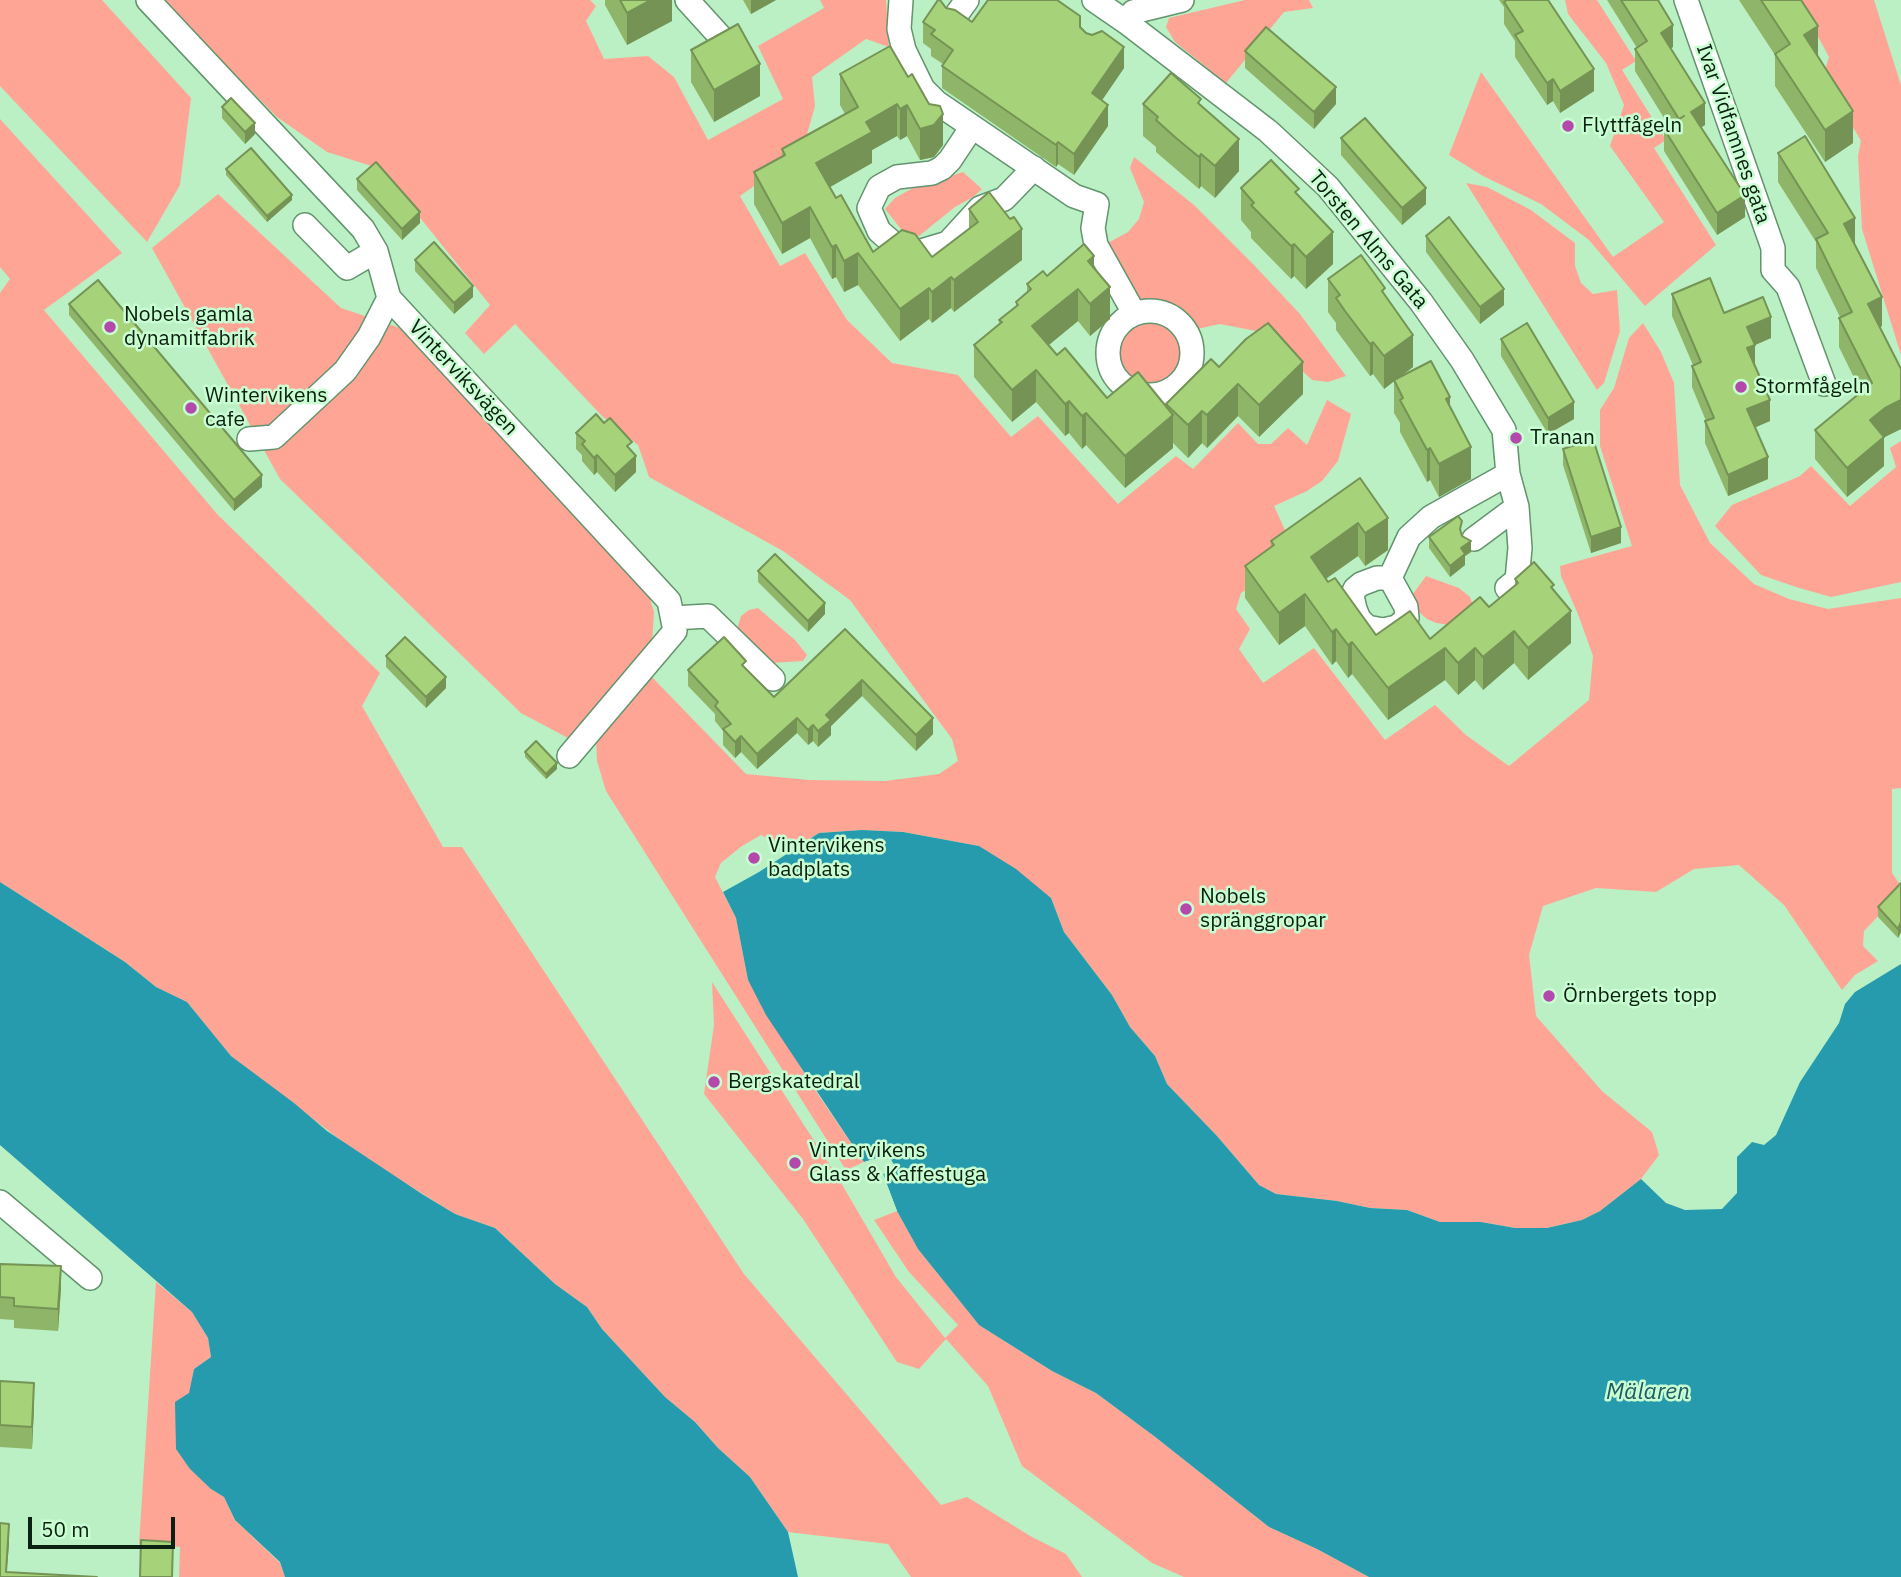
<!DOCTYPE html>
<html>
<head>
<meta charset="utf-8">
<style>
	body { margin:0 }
	#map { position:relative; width:1901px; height:1577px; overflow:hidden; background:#bbf0c5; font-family:"IBM Plex Sans",sans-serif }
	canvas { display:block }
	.scale { position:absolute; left:28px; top:1517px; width:147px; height:32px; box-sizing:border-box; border:4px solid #0b2010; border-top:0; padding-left:9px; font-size:21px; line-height:24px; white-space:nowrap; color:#0b2010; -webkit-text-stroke:5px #c8fed2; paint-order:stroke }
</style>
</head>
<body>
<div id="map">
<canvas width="1901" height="1577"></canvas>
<div class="scale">50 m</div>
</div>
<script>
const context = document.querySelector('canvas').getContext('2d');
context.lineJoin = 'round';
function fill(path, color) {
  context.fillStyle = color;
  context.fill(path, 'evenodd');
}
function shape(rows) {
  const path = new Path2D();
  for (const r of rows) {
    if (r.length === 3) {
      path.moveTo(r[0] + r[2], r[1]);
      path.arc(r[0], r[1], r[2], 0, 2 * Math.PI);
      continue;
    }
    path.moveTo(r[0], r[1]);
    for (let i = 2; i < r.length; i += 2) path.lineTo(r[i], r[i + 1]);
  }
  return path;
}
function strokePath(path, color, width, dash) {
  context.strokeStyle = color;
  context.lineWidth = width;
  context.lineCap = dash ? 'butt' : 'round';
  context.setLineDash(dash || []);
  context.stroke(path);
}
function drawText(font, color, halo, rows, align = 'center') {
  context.font = font + ' "IBM Plex Sans",sans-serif';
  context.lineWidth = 5;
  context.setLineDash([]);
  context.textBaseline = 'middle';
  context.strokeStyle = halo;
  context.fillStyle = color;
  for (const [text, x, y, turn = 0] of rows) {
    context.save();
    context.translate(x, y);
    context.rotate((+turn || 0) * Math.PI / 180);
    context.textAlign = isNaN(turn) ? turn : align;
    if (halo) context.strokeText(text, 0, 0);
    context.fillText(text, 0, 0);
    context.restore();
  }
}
const green = shape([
	[0,0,102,0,191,98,180,185,147,242,0,86],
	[161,0,590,0,596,6,586,21,604,59,648,56,674,77,708,140,783,99,758,46,824,8,820,0,886,0,889,47,866,39,812,77,815,106,802,152,740,196,780,266,805,253,847,320,892,363,958,375,1011,437,1038,416,1118,504,1176,456,1193,469,1238,423,1258,444,1271,444,1288,428,1307,445,1327,400,1351,414,1338,461,1322,481,1307,491,1274,506,1290,541,1263,579,1241,593,1236,609,1250,629,1239,649,1263,683,1314,648,1385,740,1435,705,1466,735,1509,766,1589,700,1593,656,1578,614,1561,576,1560,566,1632,546,1600,446,1600,410,1614,388,1629,338,1643,323,1661,352,1674,383,1680,485,1710,543,1754,584,1789,599,1828,609,1901,598,1901,788,1892,789,1892,873,1901,886,1901,892,1864,931,1863,946,1878,961,1855,975,1842,990,1784,905,1739,865,1694,869,1656,892,1596,888,1543,906,1529,955,1536,1016,1602,1091,1652,1132,1659,1155,1641,1179,1600,1211,1582,1220,1547,1228,1515,1228,1481,1222,1440,1222,1407,1210,1370,1208,1337,1201,1276,1194,1259,1185,1217,1136,1167,1084,1155,1056,1130,1027,1112,995,1064,932,1051,898,979,846,903,832,862,830,819,833,788,853,777,843,761,835,742,846,721,863,715,877,736,918,748,980,811,1084,864,1162,846,1170,606,791,597,761,596,738,649,674,746,774,809,780,885,781,939,774,958,761,952,739,850,600,783,551,649,477,638,445,602,416,515,324,484,354,465,333,490,305,381,169,327,152,277,117],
	[1245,0,1309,0,1313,8,1284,12,1226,83,1175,42,1166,27,1169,18],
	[1565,0,1597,0,1636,61,1622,70,1666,140,1654,148,1716,245,1645,306,1589,240,1541,204,1483,176,1449,155,1481,72,1613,257,1664,222,1610,146,1624,105,1606,63,1568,14],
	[1798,0,1874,0,1901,85,1901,355,1862,229,1858,156,1861,141,1823,76,1829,57],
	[0,119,122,253,44,310,218,515,380,673,362,706,443,847,462,847,744,1274,941,1505,967,1497,1032,1537,1066,1554,1082,1577,911,1577,888,1544,788,1532,750,1477,718,1448,695,1422,665,1397,602,1329,587,1307,555,1284,495,1228,455,1214,360,1155,231,1056,187,1002,156,987,125,962,0,882,0,293,10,279,0,267],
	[1134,157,1194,205,1253,264,1300,314,1346,376,1328,382,1312,380,1261,332,1220,324,1197,329,1170,309,1148,305,1130,298,1104,245,1128,232,1139,219,1144,202,1130,168],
	[963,172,982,189,973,197,955,207,919,236,904,233,885,209,895,198,911,189],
	[1466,183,1487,187,1531,210,1575,243,1575,266,1581,283,1593,294,1617,290,1620,331,1604,383,1597,390],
	[218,194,341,308,400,328,646,586,654,612,652,644,568,738,521,713,280,479,152,248],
	[1151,353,36],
	[1901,441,1901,582,1831,597,1796,587,1761,575,1715,526,1732,505,1800,476,1811,466,1850,506,1896,467,1890,448],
	[1426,576,1459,588,1470,597,1473,606,1449,625,1436,623,1427,619,1411,605,1410,598],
	[758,608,795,640,807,655,803,661,771,663,737,629,741,616,749,610],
	[712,982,840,1181,896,1277,945,1338,958,1325,909,1272,874,1220,897,1211,918,1249,979,1325,1052,1371,1096,1393,1154,1436,1269,1527,1317,1549,1369,1577,1184,1577,1152,1563,1022,1466,988,1386,946,1339,919,1369,897,1362,803,1219,704,1094,714,1025],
	[156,1282,192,1312,208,1338,211,1357,194,1369,189,1394,211,1489,224,1497,235,1520,280,1563,285,1577,179,1577,180,1547,139,1544]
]);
const water = shape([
	[862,830,903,832,979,846,1016,869,1051,898,1064,932,1112,995,1130,1027,1155,1056,1167,1084,1217,1136,1259,1185,1276,1194,1337,1201,1370,1208,1407,1210,1440,1222,1481,1222,1515,1228,1547,1228,1582,1220,1600,1211,1641,1179,1666,1203,1685,1210,1722,1209,1737,1193,1737,1157,1752,1142,1764,1145,1776,1135,1800,1082,1839,1023,1845,1004,1855,992,1901,964,1901,1577,1369,1577,1317,1549,1269,1527,1154,1436,1096,1393,1052,1371,979,1325,918,1249,897,1211,883,1174,896,1168,888,1155,864,1162,766,1015,748,980,736,918,723,892,759,872,819,833],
	[0,882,125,962,156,987,187,1002,231,1056,294,1103,327,1131,422,1194,455,1214,495,1228,555,1284,587,1307,602,1329,665,1397,695,1422,718,1448,750,1477,788,1532,798,1577,285,1577,280,1562,235,1520,224,1497,211,1489,190,1469,176,1449,175,1402,189,1393,194,1369,211,1357,208,1338,192,1312,0,1145]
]);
const pier = shape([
	[888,1155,896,1168,883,1174,897,1211,893,1212,879,1174,891,1167,886,1159,866,1166,864,1162]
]);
const minor = shape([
	[148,0,363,229,376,251,389,298,669,601,675,631,569,756],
	[687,0,727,44],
	[901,0,899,29,904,50,923,89,936,102,1074,196,1097,204,1093,228,1096,245,1134,313],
	[1094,0,1126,22,1268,131,1328,187,1421,302,1462,360,1504,430,1508,474,1517,507,1520,548,1517,580,1507,588],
	[1686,0,1773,248,1773,270,1788,287,1824,384],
	[954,18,967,0],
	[1126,22,1133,12,1182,0],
	[972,127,950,160,942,168,932,173,897,177,879,187,869,208,879,231,895,245,918,252,948,243,980,208,1004,199,1034,168],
	[305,225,347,268,376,251],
	[1150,353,42],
	[249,439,274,437,345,371,369,337,389,298],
	[1474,539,1517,507],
	[1390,578,1406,607,1407,618,1397,627,1383,630,1367,627,1359,619,1355,609,1352,596,1355,589,1361,584,1377,578,1390,578,1409,537,1431,517,1508,474],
	[673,618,708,616,773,679],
	[0,1202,90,1278]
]);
const wall = shape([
	[605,0,672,0,672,21,627,45,605,5],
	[743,0,776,0,751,14],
	[1499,0,1548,0,1594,91,1560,113,1553,101,1547,105,1515,57,1515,41,1504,24,1504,7],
	[1607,0,1658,0,1673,47,1671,48,1705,125,1701,127,1745,217,1717,235,1664,151,1664,129,1669,126,1635,71,1635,49,1637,48],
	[1739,0,1801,0,1818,57,1853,143,1825,162,1775,86,1775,55],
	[946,8,972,22,1080,27,1086,33,1124,68,1102,100,1108,126,1074,175,1058,164,1056,167,942,88,942,66,943,64,931,56,931,49,923,43,923,22],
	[890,46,943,145,934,157,920,160,907,136,900,140,897,136,872,150,872,163,830,187,836,198,873,252,932,257,969,229,969,209,1022,260,954,312,951,308,932,323,929,319,900,341,858,285,844,292,836,277,832,279,810,238,782,254,754,204,754,172,782,156,782,149,845,114,840,105,840,74],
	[691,50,760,96,714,122,691,82],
	[1245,51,1336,104,1314,129,1245,68],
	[1143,104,1201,106,1239,171,1215,198,1201,186,1199,189,1156,152,1156,147,1143,136],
	[222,107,255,134,245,144,222,118],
	[1341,138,1426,204,1402,225,1341,155],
	[1778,153,1855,246,1882,326,1879,327,1901,369,1901,429,1884,437,1884,466,1847,497,1815,459,1815,430,1861,392,1839,347,1839,318,1840,317,1816,268,1816,242,1778,182],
	[226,169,292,200,267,222,226,175],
	[357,179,420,223,402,240,357,190],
	[1241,188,1299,196,1333,264,1306,289,1294,276,1291,279,1251,238,1251,232,1241,220],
	[1426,236,1504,305,1480,324,1426,252],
	[415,260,473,297,454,314,415,271],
	[1094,267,1110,319,1090,336,1078,321,1048,345,1057,355,1107,398,1166,407,1166,404,1219,367,1303,394,1259,437,1238,416,1207,448,1202,443,1188,458,1173,443,1173,448,1125,488,1086,445,1082,449,1069,433,1065,436,1036,402,1012,422,974,377,974,345,999,324,999,320,1016,306,1016,302,1027,292,1027,284,1047,276],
	[1328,279,1385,296,1413,367,1399,378,1450,408,1471,479,1439,497,1430,480,1427,482,1400,432,1400,423,1394,413,1394,381,1384,389,1373,374,1370,376,1336,330,1336,323,1328,312],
	[1672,294,1724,313,1771,338,1755,345,1755,365,1770,421,1755,427,1768,479,1728,496,1705,443,1705,421,1706,421,1692,387,1692,366,1693,365,1672,316],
	[69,304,262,487,234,511,69,315],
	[1501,339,1574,419,1548,434,1501,356],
	[576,433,632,451,636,472,615,492,597,472,594,475,582,461,582,455,576,449],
	[1563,449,1621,543,1591,553,1563,465],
	[1388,518,1388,550,1365,566,1358,556,1326,579,1376,635,1430,639,1489,607,1515,586,1515,579,1554,591,1571,643,1528,680,1514,663,1483,690,1475,680,1458,695,1445,680,1388,720,1352,674,1348,678,1336,661,1332,665,1305,626,1279,645,1245,598,1245,566,1271,547,1271,541],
	[1462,533,1471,552,1465,556,1465,565,1450,577,1429,548,1429,537],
	[758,571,825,614,808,632,758,582],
	[845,629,933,734,916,751,862,696,831,726,831,735,818,747,813,741,808,745,797,733,757,769,741,752,735,758,723,745,723,731,715,721,715,714,688,686,688,670,746,669,774,697],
	[386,656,446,688,426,708,386,667],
	[525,752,557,769,546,779,525,757],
	[1901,883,1901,932,1898,938,1878,917,1878,907],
	[0,1264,61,1288,58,1331,14,1328,14,1320,0,1319],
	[0,1381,34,1405,32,1449,0,1447]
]);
const shadedWall = shape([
	[651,0,672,0,672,21,627,45,627,13],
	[751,0,776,0,751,14],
	[1673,25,1673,47,1661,55,1661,33],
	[1818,26,1818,58,1804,35],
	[1124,47,1124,68,1092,115,1092,93],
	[760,64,760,96,714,122,714,90],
	[1594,69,1594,91,1560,113,1560,91],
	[1553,79,1553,101,1547,105,1547,83],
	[1336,87,1336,104,1314,129,1314,112],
	[1705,103,1705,125,1691,134,1691,112],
	[897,104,897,136,872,150,872,163,816,195,816,163,866,122],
	[907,105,907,136,900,140,900,109],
	[1108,105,1108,126,1074,175,1074,154],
	[1853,111,1853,143,1825,162,1825,130],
	[943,114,943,145,934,157,920,160,920,129],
	[255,123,255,134,245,144,245,132],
	[1239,139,1239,171,1215,198,1215,166],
	[1058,142,1058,164,1056,167,1056,145],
	[1201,154,1201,186,1199,189,1199,157],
	[1426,188,1426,204,1402,225,1402,208],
	[292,195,292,200,267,222,267,216],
	[1745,195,1745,217,1717,235,1717,213],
	[810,207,810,238,782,254,782,223],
	[420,212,420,223,402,240,402,229],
	[1855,218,1855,247,1844,224],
	[1022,229,1022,260,954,312,954,280],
	[1333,232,1333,264,1306,289,1306,257],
	[1294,244,1294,276,1291,279,1291,246],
	[836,245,836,277,832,279,832,247],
	[858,253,858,285,844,292,844,261],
	[1094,256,1094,288,1088,261],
	[951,277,951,308,932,323,932,292],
	[473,286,473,297,454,314,454,303],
	[1110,287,1110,319,1090,336,1090,304],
	[929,288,929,319,900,341,900,309],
	[1078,289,1078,321,1032,359,1032,326],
	[1504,289,1504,305,1480,324,1480,307],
	[1882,297,1882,326,1868,333,1868,304],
	[1771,317,1771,338,1755,345,1755,366,1747,369,1747,327],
	[1413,335,1413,367,1384,389,1384,356],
	[1373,342,1373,374,1370,376,1370,344],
	[1303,362,1303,394,1259,437,1259,405],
	[1036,370,1036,402,1012,422,1012,390],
	[1238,384,1238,416,1207,448,1207,415],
	[1450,397,1450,429,1446,399],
	[1770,400,1770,421,1747,431,1747,409],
	[1901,400,1901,429,1885,437,1870,420,1885,408],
	[1069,401,1069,433,1065,436,1065,404],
	[1574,402,1574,419,1548,434,1548,418],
	[1202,411,1202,443,1188,458,1188,425],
	[1086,413,1086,445,1082,449,1082,416],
	[1173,415,1173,448,1125,488,1125,456],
	[1884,437,1884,466,1847,497,1847,468],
	[1471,447,1471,479,1439,497,1439,464],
	[1430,448,1430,480,1427,482,1427,450],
	[597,455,597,472,594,475,594,458],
	[636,456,636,472,615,492,615,475],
	[1768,457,1768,479,1728,496,1728,475],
	[262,475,262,487,234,511,234,500],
	[1388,518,1388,550,1365,566,1365,533],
	[1358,523,1358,556,1311,589,1311,557],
	[1621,527,1621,543,1591,553,1591,537],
	[1471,541,1471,552,1465,556,1465,565,1450,577,1450,566,1461,548],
	[1305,594,1305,626,1279,645,1279,613],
	[825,603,825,614,808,632,808,621],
	[1571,611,1571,643,1528,680,1528,648],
	[1336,629,1336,661,1332,665,1332,632],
	[1514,631,1514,663,1483,690,1483,657],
	[1352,642,1352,674,1348,678,1348,645],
	[1445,648,1445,680,1388,720,1388,688],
	[1475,648,1475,680,1458,695,1458,663],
	[446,677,446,688,426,708,426,697],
	[862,680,862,696,831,726,831,735,818,747,818,731,826,715],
	[797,718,797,733,757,769,757,754],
	[933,718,933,734,916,751,916,735],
	[813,725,813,741,808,745,808,730],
	[741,736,741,752,735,758,735,742],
	[557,763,557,769,546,779,546,774],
	[1901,922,1901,932,1898,938,1898,929],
	[61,1266,61,1288,58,1331,58,1309],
	[34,1383,34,1405,32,1449,32,1427],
	[9,1524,9,1545,6,1577]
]);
const building = shape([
	[620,0,651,0,627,13,620,0],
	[938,0,940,0,946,8,955,10,972,22,988,0,1057,0,1080,16,1080,27,1086,33,1092,35,1102,31,1124,47,1092,93,1108,105,1074,154,1058,142,1056,145,942,66,953,50,931,34,935,30,923,22,938,0],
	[1507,0,1548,0,1594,69,1560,91,1553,79,1547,83,1515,35,1523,31,1504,2,1507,0],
	[1621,0,1658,0,1673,25,1661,33,1705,103,1691,112,1745,195,1717,213,1664,129,1684,116,1679,119,1635,49,1647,41,1621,0],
	[1761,0,1801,0,1818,26,1804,35,1853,111,1825,130,1775,54,1790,44,1761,0],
	[738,24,760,64,714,90,691,50,738,24],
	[1266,27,1336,87,1314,112,1245,51,1266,27],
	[890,46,908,77,912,74,929,104,940,106,943,114,934,125,920,129,907,105,900,109,897,104,866,122,872,132,816,163,836,198,841,195,873,252,902,230,915,234,932,257,978,222,969,209,989,192,1010,219,1014,217,1022,229,954,280,951,277,932,292,929,288,900,309,858,253,844,261,836,245,832,247,810,207,782,223,754,172,785,155,782,149,858,107,840,74,890,46],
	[1171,73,1201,99,1198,103,1239,139,1215,166,1201,154,1199,157,1176,138,1156,120,1158,117,1143,104,1171,73],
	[231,98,255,123,245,132,222,107,231,98],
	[1365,118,1426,188,1402,208,1341,138,1365,118],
	[1805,136,1855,218,1844,224,1882,297,1868,304,1901,369,1901,400,1885,408,1870,420,1884,437,1847,468,1815,430,1872,383,1839,318,1852,312,1816,239,1828,233,1778,153,1805,136],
	[251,148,292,195,267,216,226,169,251,148],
	[1271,160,1299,189,1295,192,1333,232,1306,257,1294,244,1291,246,1251,205,1254,203,1241,188,1271,160],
	[376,162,420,212,402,229,357,179,376,162],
	[1449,217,1504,289,1480,307,1426,236,1449,217],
	[434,242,473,286,454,303,415,260,434,242],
	[1084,244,1094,256,1088,261,1110,287,1090,304,1078,289,1032,326,1057,355,1065,348,1107,398,1138,372,1173,415,1125,456,1086,413,1082,416,1069,401,1065,404,1036,370,1012,390,974,345,1002,322,999,320,1018,305,1016,302,1031,289,1027,284,1043,271,1047,276,1084,244],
	[1361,255,1385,288,1382,291,1413,335,1384,356,1373,342,1370,344,1345,311,1336,298,1340,295,1328,279,1361,255],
	[1710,278,1724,313,1763,297,1771,317,1747,327,1755,345,1747,348,1770,400,1747,409,1768,457,1728,475,1705,421,1714,418,1692,366,1701,362,1672,294,1710,278],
	[98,280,262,475,234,500,69,304,98,280],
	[1268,323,1303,362,1259,405,1238,384,1207,415,1202,411,1188,425,1166,404,1211,359,1219,367,1246,339,1268,323],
	[1527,323,1574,402,1548,418,1501,339,1527,323],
	[1431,361,1450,397,1446,399,1471,447,1439,464,1430,448,1427,450,1400,400,1403,398,1394,380,1431,361],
	[596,414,604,423,610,418,632,442,627,446,636,456,615,475,597,455,594,458,582,444,585,441,576,433,596,414],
	[1593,439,1621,527,1591,537,1563,449,1593,439],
	[1360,478,1388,518,1365,533,1358,523,1311,557,1328,582,1335,578,1376,635,1410,611,1430,639,1480,597,1489,607,1518,583,1515,579,1534,562,1554,585,1551,587,1571,611,1528,648,1514,631,1483,657,1475,648,1458,663,1445,648,1388,688,1352,642,1348,645,1336,629,1332,632,1305,594,1279,613,1245,566,1274,545,1271,541,1360,478],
	[1458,516,1462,521,1460,529,1462,536,1471,541,1461,548,1465,554,1450,566,1429,537,1458,516],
	[775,554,825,603,808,621,758,571,775,554],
	[845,629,933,718,916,735,862,680,826,715,831,720,818,731,813,725,808,730,797,718,757,754,741,736,735,742,723,729,731,724,715,706,718,702,688,670,724,637,746,661,742,665,774,697,845,629],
	[405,637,446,677,426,697,386,656,405,637],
	[536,741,557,763,546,774,525,752,536,741],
	[1901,883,1901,922,1898,929,1878,907,1901,883],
	[0,1264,61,1266,58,1309,14,1306,14,1298,0,1297,0,1264],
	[0,1381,34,1383,32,1427,0,1425,0,1381],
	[0,1523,9,1524,6,1572,97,1577,0,1577,0,1523],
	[141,1540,173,1542,172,1577,140,1577,141,1540]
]);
const markers = [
	[1568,126,7,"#b249ab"],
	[110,327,7,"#b249ab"],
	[1741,387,7,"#b249ab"],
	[191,408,7,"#b249ab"],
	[1516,438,7,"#b249ab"],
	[754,858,7,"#b249ab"],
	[1186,909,7,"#b249ab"],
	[1549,996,7,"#b249ab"],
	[714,1082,7,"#b249ab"],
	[795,1163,7,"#b249ab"]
];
const poiNames = [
	["Flyttfågeln",1582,126],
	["Nobels gamla",124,315],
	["dynamitfabrik",124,339],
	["Stormfågeln",1755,387],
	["Wintervikens",205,396],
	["cafe",205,420],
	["Tranan",1530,438],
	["Vintervikens",768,846],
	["badplats",768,870],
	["Nobels",1200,897],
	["spränggropar",1200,921],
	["Örnbergets topp",1563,996],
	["Bergskatedral",728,1082],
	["Vintervikens",809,1151],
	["Glass & Kaffestuga",809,1175]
];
const streetNames = [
	["Ivar Vidfamnes gata",1733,134,71],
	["Torsten Alms Gata",1368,240,50],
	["Vinterviksvägen",463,378,47]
];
const waterNames = [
	["Mälaren",1648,1392]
];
fill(green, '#ffa595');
fill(water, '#259bad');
fill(pier, '#bbf0c5');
strokePath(minor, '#62946d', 26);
strokePath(minor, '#fff', 23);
fill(wall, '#8fb568');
fill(shadedWall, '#749355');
fill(building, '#a6d279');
strokePath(building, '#749355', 2);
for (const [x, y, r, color] of markers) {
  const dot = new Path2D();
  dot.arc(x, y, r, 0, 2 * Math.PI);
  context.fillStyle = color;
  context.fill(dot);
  strokePath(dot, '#c8fed2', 2.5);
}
drawText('21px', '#0b2010', '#c8fed2', poiNames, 'left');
drawText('21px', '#0b2010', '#c8fed2', streetNames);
drawText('italic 23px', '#1f5b65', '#c8fed2', waterNames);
</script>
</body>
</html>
